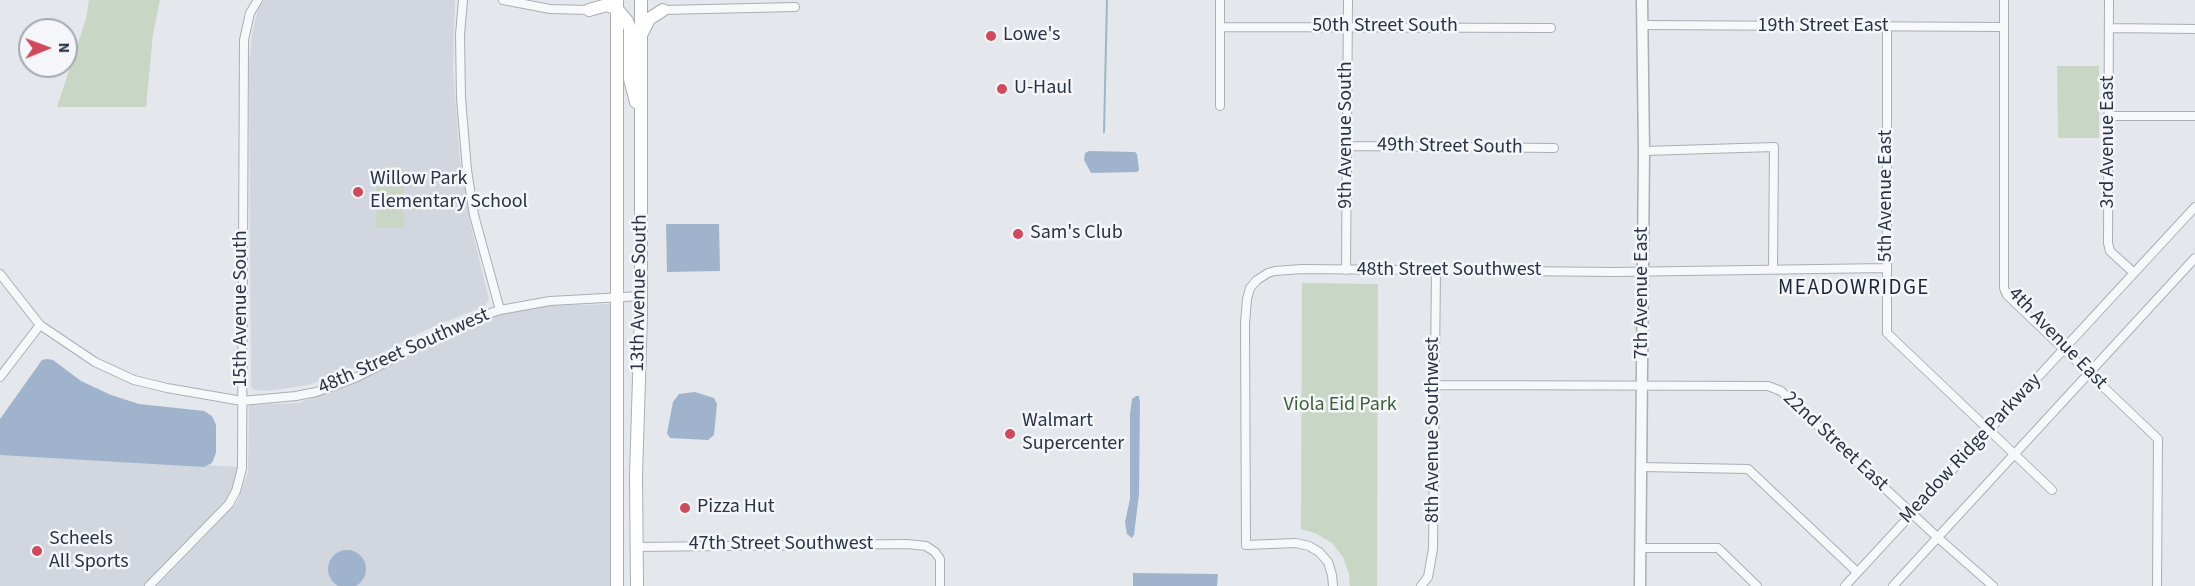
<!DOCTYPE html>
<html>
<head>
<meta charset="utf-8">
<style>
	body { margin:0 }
	#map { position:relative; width:2195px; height:586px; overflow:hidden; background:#e4e7ec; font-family:"Source Sans 3",sans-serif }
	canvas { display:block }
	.north { position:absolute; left:18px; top:18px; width:60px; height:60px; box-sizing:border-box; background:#f4f6f9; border:2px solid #a4a8b1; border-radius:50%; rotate:89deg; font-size:16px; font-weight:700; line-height:24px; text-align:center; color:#2b3445 }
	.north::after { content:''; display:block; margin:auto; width:21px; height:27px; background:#d1495b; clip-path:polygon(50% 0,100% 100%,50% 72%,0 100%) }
</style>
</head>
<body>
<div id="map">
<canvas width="2195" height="586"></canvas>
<div class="north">N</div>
</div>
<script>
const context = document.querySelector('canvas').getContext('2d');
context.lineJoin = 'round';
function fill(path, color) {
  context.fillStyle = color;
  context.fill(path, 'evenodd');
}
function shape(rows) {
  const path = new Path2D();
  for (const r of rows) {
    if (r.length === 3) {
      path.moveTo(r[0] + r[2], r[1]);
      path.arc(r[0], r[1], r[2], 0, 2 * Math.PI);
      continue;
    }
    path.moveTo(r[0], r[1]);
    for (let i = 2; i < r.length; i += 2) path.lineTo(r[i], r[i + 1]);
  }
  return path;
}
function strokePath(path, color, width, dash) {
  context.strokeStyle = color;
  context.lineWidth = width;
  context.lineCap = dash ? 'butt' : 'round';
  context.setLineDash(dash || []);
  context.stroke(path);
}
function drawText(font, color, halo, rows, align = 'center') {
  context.font = font + ' "Source Sans 3",sans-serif';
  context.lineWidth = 5;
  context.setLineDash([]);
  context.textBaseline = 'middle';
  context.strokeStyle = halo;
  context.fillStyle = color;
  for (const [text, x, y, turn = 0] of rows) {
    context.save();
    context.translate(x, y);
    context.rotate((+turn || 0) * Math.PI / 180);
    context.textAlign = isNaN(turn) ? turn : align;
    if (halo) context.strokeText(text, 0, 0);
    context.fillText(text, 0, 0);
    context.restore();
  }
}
const built = shape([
	[264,0,455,0,453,70,460,159,471,226,489,299,485,306,423,331,348,371,308,385,267,391,254,390,251,386,249,64,252,34,258,10],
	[612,304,612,586,157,586,237,503,248,472,249,405,299,403,363,379,495,314,547,306],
	[0,454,239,467,231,494,145,586,0,586]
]);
const green = shape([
	[89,0,160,0,153,34,146,107,57,107,86,19],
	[2057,66,2099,66,2099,138,2058,138],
	[376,169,403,169,404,228,376,228],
	[1302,283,1378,284,1377,586,1350,586,1349,573,1343,557,1332,543,1317,534,1301,529]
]);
const water = shape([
	[1089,151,1135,152,1137,154,1139,170,1137,172,1091,173,1084,160,1085,153],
	[666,224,719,224,720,271,667,272],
	[47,359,53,360,81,381,111,395,139,404,204,411,212,416,216,425,216,453,212,463,204,467,0,455,0,419,42,360],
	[695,392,714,398,717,404,714,435,708,440,670,438,667,433,673,402,679,394],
	[1136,396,1139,396,1140,402,1139,494,1134,535,1132,538,1127,534,1125,522,1130,499,1130,414,1132,399],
	[347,569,19],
	[1133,573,1218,574,1217,586,1133,586]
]);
const stream = shape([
	[1104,132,1107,0]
]);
const minor = shape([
	[463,0,460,35,461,98,467,170,474,215,500,310],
	[503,0,550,9,589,10],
	[2004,0,2004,288,2007,295,2158,439,2157,586],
	[2109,0,2108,243,2110,251,2134,273],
	[663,10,795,7],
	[1642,25,2004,27],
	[1220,27,1551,28],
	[1887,27,1887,333,2052,490],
	[2109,28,2195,29],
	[1220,106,1220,0],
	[2109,116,2195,116],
	[1347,146,1554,148],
	[1644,151,1774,147,1773,268],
	[1346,270,1348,0],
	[0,274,40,325,95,362,134,380,167,388,242,401,296,396,316,392,355,378,467,321,500,310,550,301,641,296],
	[0,377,40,325],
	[1434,385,1768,386,1781,391,1937,537,1993,586],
	[1642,467,1748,469,1857,572],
	[636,547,907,544,926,546,935,552,940,559,940,586],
	[1640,548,1718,548,1757,586],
	[149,586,229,504,236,491,239,480,242,468,244,40,250,13,258,0],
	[1333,586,1332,575,1328,562,1319,552,1309,546,1296,543,1246,545,1245,324,1247,299,1250,288,1257,280,1268,273,1275,271,1302,269,1615,272,1887,268],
	[1421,586,1428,577,1433,549,1436,270],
	[1845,586,2195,207],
	[1893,586,2195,258]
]);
const tertiary = shape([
	[1640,586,1644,151,1642,0]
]);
const secondary = shape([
	[589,10,607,5,617,9,627,21,630,29,630,79,636,102],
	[642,33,649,19,663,10],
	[617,586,617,0],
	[637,586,636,475,641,314,641,0]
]);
const markers = [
	[991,36,6,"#d1495b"],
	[1002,89,6,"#d1495b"],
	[358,192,6,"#d1495b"],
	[1018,234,6,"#d1495b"],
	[1010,434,6,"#d1495b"],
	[685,508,6,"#d1495b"],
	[37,551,6,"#d1495b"]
];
const streetNames = [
	["50th Street South",1385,27],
	["19th Street East",1823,27],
	["9th Avenue South",1347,135,-90],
	["3rd Avenue East",2109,142,-90],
	["49th Street South",1450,147,1],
	["5th Avenue East",1887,196,-90],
	["48th Street Southwest",1449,271],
	["13th Avenue South",640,293,-89],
	["7th Avenue East",1643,293,-90],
	["15th Avenue South",242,309,-90],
	["4th Avenue East",2057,339,46],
	["48th Street Southwest",404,352,-24],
	["8th Avenue Southwest",1434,430,-90],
	["22nd Street East",1835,442,43],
	["Meadow Ridge Parkway",1971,449,-47],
	["47th Street Southwest",781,545]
];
const poiNames = [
	["Lowe's",1003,36],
	["U-Haul",1014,89],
	["Willow Park",370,180],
	["Elementary School",370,203],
	["Sam's Club",1030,234],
	["Walmart",1022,422],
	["Supercenter",1022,445],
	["Pizza Hut",697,508],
	["Scheels",49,540],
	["All Sports",49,563]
];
const parkNames = [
	["Viola Eid Park",1340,406]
];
const neighbourhoodNames = [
	["MEADOWRIDGE",1854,289]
];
fill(built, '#d2d6de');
fill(green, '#c9d6c5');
fill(water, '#9fb4cc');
strokePath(stream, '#9fb4cc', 2);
strokePath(minor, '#a9aeb7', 10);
strokePath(tertiary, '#a9aeb7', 13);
strokePath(secondary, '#a9aeb7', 14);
strokePath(minor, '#f7f8fa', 8);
strokePath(tertiary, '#f7f8fa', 10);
strokePath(secondary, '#fff', 12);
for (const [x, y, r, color] of markers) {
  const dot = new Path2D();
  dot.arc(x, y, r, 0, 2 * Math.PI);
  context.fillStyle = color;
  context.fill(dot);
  strokePath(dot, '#f4f6f9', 2);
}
drawText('20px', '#2b3445', '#f4f6f9', streetNames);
drawText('20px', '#2b3445', '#f4f6f9', poiNames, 'left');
drawText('20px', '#3f6138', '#f4f6f9', parkNames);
context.letterSpacing = '1.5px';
drawText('21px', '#1d2536', '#f4f6f9', neighbourhoodNames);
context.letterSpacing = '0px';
</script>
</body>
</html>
